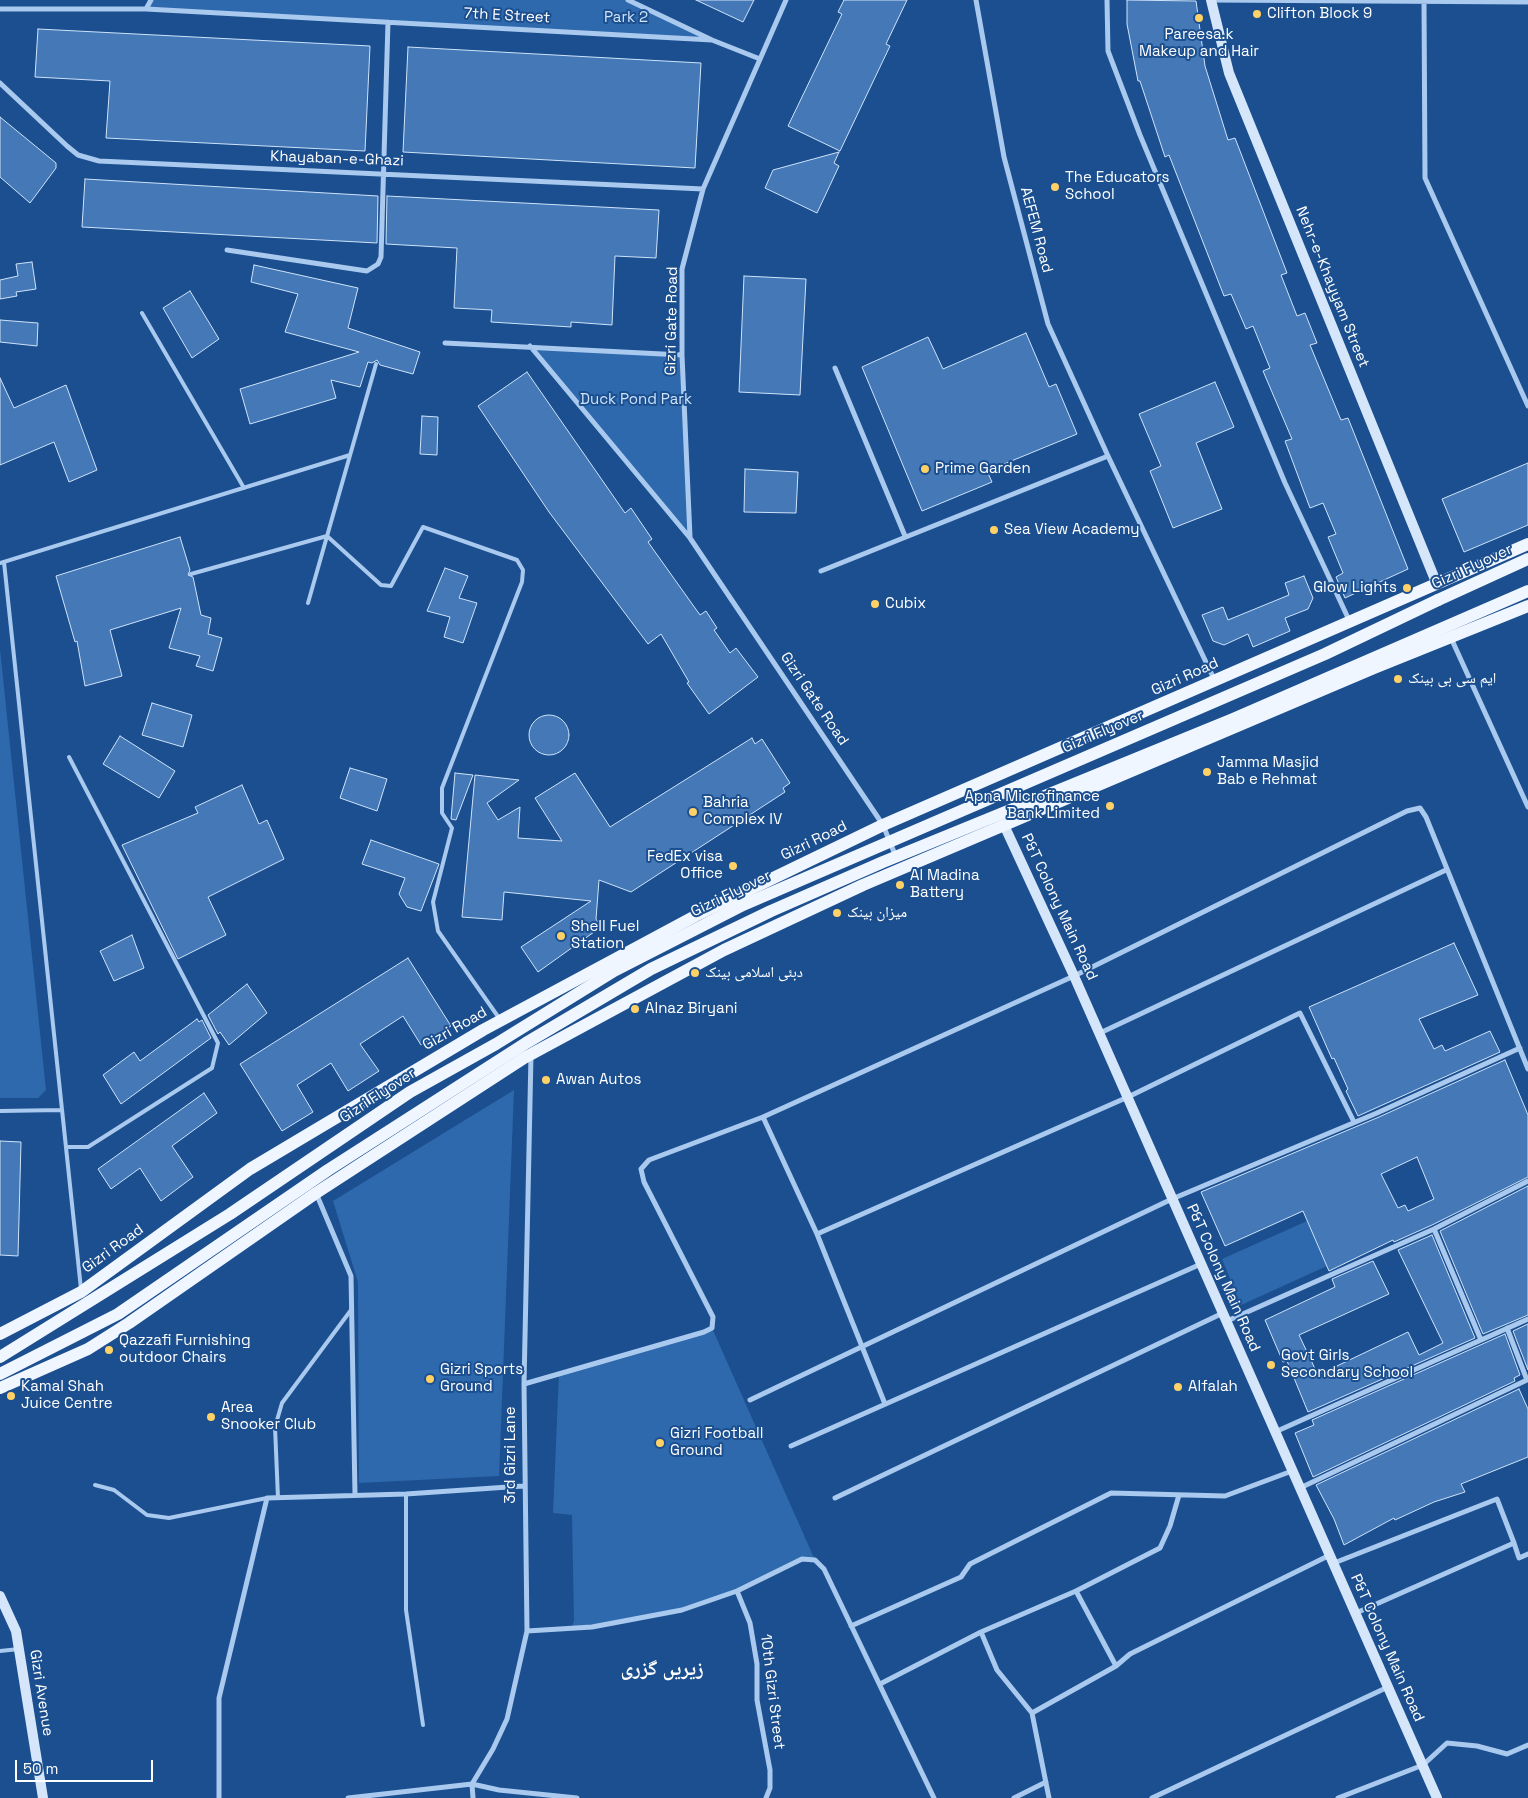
<!DOCTYPE html>
<html>
<head>
<meta charset="utf-8">
<style>
	body { margin:0 }
	#map { position:relative; width:1528px; height:1798px; overflow:hidden; background:#1b4f8f; font-family:"Space Grotesk",sans-serif }
	canvas { display:block }
	.scale { position:absolute; left:15px; top:1760px; width:138px; height:22px; box-sizing:border-box; border:2px solid #fff; border-top:0; padding-left:6px; font-size:15px; line-height:18px; white-space:nowrap; color:#fff; -webkit-text-stroke:4px #1b4f8f; paint-order:stroke }
</style>
</head>
<body>
<div id="map">
<canvas width="1528" height="1798"></canvas>
<div class="scale">50 m</div>
</div>
<script>
const context = document.querySelector('canvas').getContext('2d');
context.lineJoin = 'round';
function fill(path, color) {
  context.fillStyle = color;
  context.fill(path, 'evenodd');
}
function shape(rows) {
  const path = new Path2D();
  for (const r of rows) {
    if (r.length === 3) {
      path.moveTo(r[0] + r[2], r[1]);
      path.arc(r[0], r[1], r[2], 0, 2 * Math.PI);
      continue;
    }
    path.moveTo(r[0], r[1]);
    for (let i = 2; i < r.length; i += 2) path.lineTo(r[i], r[i + 1]);
  }
  return path;
}
function strokePath(path, color, width, dash) {
  context.strokeStyle = color;
  context.lineWidth = width;
  context.lineCap = dash ? 'butt' : 'round';
  context.setLineDash(dash || []);
  context.stroke(path);
}
function drawText(font, color, halo, rows, align = 'center') {
  context.font = font + ' "Space Grotesk","Noto Naskh Arabic",sans-serif';
  context.lineWidth = 4;
  context.setLineDash([]);
  context.textBaseline = 'middle';
  context.strokeStyle = halo;
  context.fillStyle = color;
  for (const [text, x, y, turn = 0] of rows) {
    context.save();
    context.translate(x, y);
    context.rotate((+turn || 0) * Math.PI / 180);
    context.textAlign = isNaN(turn) ? turn : align;
    if (halo) context.strokeText(text, 0, 0);
    context.fillText(text, 0, 0);
    context.restore();
  }
}
const green = shape([
	[150,0,630,0,712,40,146,9],
	[530,346,682,355,690,538],
	[0,649,46,1090,38,1098,0,1098],
	[514,1090,499,1476,359,1483,358,1282,333,1201],
	[1307,1221,1327,1266,1241,1305,1222,1259],
	[712,1328,815,1560,802,1559,737,1591,682,1610,571,1629,574,1621,572,1515,553,1513,559,1373]
]);
const building = shape([
	[696,0,754,0,743,22,696,0],
	[844,0,907,0,886,44,890,46,840,151,788,126,842,14,838,12,844,0],
	[1127,0,1196,1,1205,66,1228,140,1235,138,1287,273,1281,275,1297,316,1305,313,1317,343,1310,345,1341,420,1348,418,1408,569,1345,598,1336,577,1343,573,1328,537,1336,534,1323,503,1310,508,1285,441,1292,439,1263,371,1270,368,1253,326,1246,329,1231,294,1224,296,1169,155,1165,157,1140,81,1138,81,1127,24,1127,0],
	[38,29,370,46,365,151,106,138,110,81,35,77,38,29],
	[408,47,701,63,695,168,403,152,408,47],
	[0,117,56,163,56,168,30,203,0,177,0,117],
	[839,152,834,163,839,166,817,213,765,188,773,170,839,152],
	[85,179,378,196,377,243,82,227,85,179],
	[387,196,659,210,656,258,615,256,612,325,571,322,571,327,491,322,492,310,454,308,457,248,386,244,387,196],
	[32,262,36,289,16,292,17,296,0,299,0,280,18,276,16,264,32,262],
	[254,265,358,288,348,328,420,352,413,374,380,365,377,360,372,363,368,362,360,387,331,380,336,398,250,424,240,389,359,352,285,332,298,294,251,282,254,265],
	[744,276,806,279,800,395,739,392,744,276],
	[190,291,219,339,192,358,163,308,190,291],
	[0,320,38,323,37,346,0,342,0,320],
	[1026,333,1049,387,1056,384,1077,434,987,471,992,482,922,511,862,367,928,337,943,369,1026,333],
	[527,372,625,513,631,508,652,539,648,542,700,615,706,611,717,628,714,630,730,653,736,648,758,677,709,714,687,683,689,682,661,634,648,644,549,512,478,406,527,372],
	[0,378,14,408,66,385,97,470,69,482,54,442,0,465,0,378],
	[1215,382,1234,427,1196,443,1222,509,1173,528,1150,471,1161,466,1139,414,1215,382],
	[422,416,438,417,437,455,420,454,422,416],
	[1528,463,1528,525,1464,552,1442,499,1528,463],
	[745,469,798,472,796,513,744,512,745,469],
	[180,537,190,570,188,575,193,577,201,615,211,618,208,634,222,638,213,671,196,666,200,656,169,648,181,608,110,630,122,676,85,686,77,641,75,642,56,576,180,537],
	[445,568,468,576,459,598,477,603,463,643,444,637,450,617,427,611,445,568],
	[1304,576,1313,598,1308,609,1285,618,1290,631,1253,647,1248,634,1224,645,1213,641,1202,615,1223,607,1228,620,1289,595,1285,583,1304,576],
	[152,703,192,715,183,747,142,735,152,703],
	[549,735,20],
	[120,736,175,771,159,798,103,764,120,736],
	[752,738,755,744,762,739,790,783,783,788,785,792,631,892,599,880,596,919,601,927,538,972,521,947,591,901,504,892,502,920,462,917,475,775,519,780,487,803,498,820,520,807,518,838,562,841,535,798,575,773,610,827,752,738],
	[350,768,387,779,377,811,340,798,350,768],
	[455,773,473,775,456,820,451,819,455,773],
	[242,785,259,824,267,820,284,859,208,897,226,935,178,959,122,845,198,813,195,807,242,785],
	[371,840,439,864,421,911,407,907,399,894,405,878,362,864,371,840],
	[132,935,144,968,114,981,100,951,132,935],
	[1454,943,1478,995,1419,1019,1434,1049,1442,1045,1445,1051,1490,1031,1500,1052,1358,1116,1346,1091,1348,1089,1334,1058,1332,1059,1309,1007,1454,943],
	[408,958,451,1026,421,1045,403,1016,360,1044,379,1071,348,1091,331,1063,297,1085,313,1112,282,1131,240,1064,408,958],
	[247,984,267,1013,229,1045,220,1032,218,1034,208,1015,247,984],
	[197,1019,199,1022,202,1020,211,1038,121,1104,103,1075,134,1052,140,1061,197,1019],
	[1505,1060,1528,1115,1528,1177,1432,1225,1394,1242,1393,1240,1329,1271,1303,1211,1225,1246,1201,1192,1379,1117,1505,1060],
	[1417,1157,1434,1199,1408,1211,1405,1205,1398,1208,1381,1174,1417,1157],
	[204,1093,217,1113,172,1146,193,1177,161,1201,140,1168,111,1189,98,1169,204,1093],
	[0,1141,21,1142,18,1256,0,1255,0,1141],
	[1528,1186,1528,1315,1483,1334,1440,1231,1528,1186],
	[1432,1235,1475,1338,1308,1412,1287,1361,1283,1362,1265,1320,1335,1287,1332,1279,1373,1261,1389,1294,1299,1335,1318,1375,1408,1332,1419,1355,1443,1343,1398,1250,1432,1235],
	[1528,1324,1528,1370,1513,1331,1528,1324],
	[1505,1334,1520,1375,1514,1378,1515,1381,1313,1477,1295,1433,1314,1425,1312,1420,1505,1334],
	[1519,1389,1528,1409,1528,1457,1461,1484,1465,1492,1434,1502,1395,1520,1394,1518,1344,1545,1334,1519,1316,1485,1519,1389]
]);
const lane = shape([
	[142,313,244,488],
	[4,562,81,1289],
	[0,563,350,455],
	[191,574,327,536,381,585,391,586,423,527,517,560,523,570,522,582,442,788,442,813,452,828,433,902,438,931,499,1018],
	[308,603,376,364],
	[0,1111,62,1110],
	[66,1147,88,1147,212,1068,218,1043,69,757],
	[95,1485,114,1490,147,1515,169,1518,267,1498],
	[406,1494,406,1610,423,1725],
	[278,1498,275,1427,282,1403,351,1310],
	[0,1651,19,1649]
]);
const street = shape([
	[628,0,712,40,760,59],
	[976,0,1004,157,1048,324,1108,456,1214,679],
	[1107,0,1108,51,1140,135,1285,483,1349,620],
	[1211,0,1528,2],
	[1424,2,1425,178,1528,406],
	[0,9,146,9,712,40],
	[146,9,151,0],
	[0,83,67,146,78,155,99,161,703,189],
	[227,250,367,271,378,264,381,257,388,22],
	[445,343,682,355],
	[530,346,690,538,883,825,896,857],
	[835,368,905,536],
	[690,537,682,355,682,269,703,189,786,0],
	[821,571,1108,456],
	[1451,638,1528,807],
	[1100,1033,1446,870],
	[763,1117,817,1234,885,1404],
	[316,1193,351,1276,355,1495],
	[1434,1229,1481,1340],
	[817,1234,1128,1097,1300,1013,1354,1122],
	[1227,1321,1434,1229,1528,1181],
	[524,1384,704,1332,712,1328,713,1317,644,1182,641,1169,649,1160,763,1117,1074,976,1407,811,1420,808,1426,817,1528,1069],
	[750,1400,1172,1199,1377,1113,1520,1048],
	[1275,1432,1528,1319],
	[791,1446,1201,1264],
	[1300,1488,1527,1380,1507,1328],
	[835,1498,1223,1313],
	[1334,1563,1497,1499,1514,1543],
	[737,1591,750,1623,757,1664,757,1700,770,1770,770,1788,766,1798],
	[1076,1591,1116,1666],
	[1356,1613,1514,1543,1519,1558,1528,1554],
	[851,1626,961,1577,970,1564,1111,1493,1225,1496,1292,1471],
	[527,1631,592,1627,682,1610,737,1591,802,1559,815,1560,824,1569,934,1798],
	[981,1632,997,1670,1032,1713,1049,1798],
	[880,1684,981,1632,1076,1591,1160,1548,1170,1526,1179,1495],
	[1032,1713,1116,1666,1130,1654,1330,1555],
	[219,1798,219,1698,267,1498,406,1494,523,1486],
	[348,1798,472,1784,499,1790,577,1798],
	[473,1798,472,1784,493,1749,507,1719,527,1631,524,1384,531,1055],
	[1014,1798,1046,1782],
	[1152,1798,1388,1687],
	[1338,1798,1423,1765,1447,1743,1477,1746,1507,1754,1528,1745]
]);
const secondary = shape([
	[1211,0,1229,73,1436,582],
	[1004,825,1074,976,1437,1798],
	[0,1596,16,1631,43,1798]
]);
const primary = shape([
	[1438,600,1528,559],
	[0,1334,81,1292,250,1169,483,1030,699,914,883,825,1528,544],
	[0,1388,88,1349,129,1323,316,1193,524,1058,724,950,863,885,1374,668,1528,606]
]);
const primaryBridge = shape([
	[0,1357,230,1214,410,1092,496,1044,614,971,743,905,1325,654,1438,600],
	[0,1374,118,1314,328,1170,526,1043,651,969,771,911,883,862,1233,719,1528,591]
]);
const markers = [
	[1257,14,5,"#ffd166"],
	[1199,18,5,"#ffd166"],
	[1055,187,5,"#ffd166"],
	[925,469,5,"#ffd166"],
	[994,530,5,"#ffd166"],
	[1407,588,5,"#ffd166"],
	[875,604,5,"#ffd166"],
	[1398,679,5,"#ffd166"],
	[1207,772,5,"#ffd166"],
	[1110,806,5,"#ffd166"],
	[693,812,5,"#ffd166"],
	[733,866,5,"#ffd166"],
	[900,885,5,"#ffd166"],
	[837,913,5,"#ffd166"],
	[561,936,5,"#ffd166"],
	[695,973,5,"#ffd166"],
	[635,1009,5,"#ffd166"],
	[546,1080,5,"#ffd166"],
	[109,1350,5,"#ffd166"],
	[1271,1365,5,"#ffd166"],
	[430,1379,5,"#ffd166"],
	[1178,1387,5,"#ffd166"],
	[11,1396,5,"#ffd166"],
	[211,1417,5,"#ffd166"],
	[660,1443,5,"#ffd166"]
];
const poiNames = [
	["Clifton Block 9",1267,14],
	["Pareesa.k",1199,35,"center"],
	["Makeup and Hair",1199,52,"center"],
	["The Educators",1065,178],
	["School",1065,195],
	["Prime Garden",935,469],
	["Sea View Academy",1004,530],
	["Glow Lights",1397,588,"right"],
	["Cubix",885,604],
	["ایم سی بی بینک",1408,679],
	["Jamma Masjid",1217,763],
	["Bab e Rehmat",1217,780],
	["Apna Microfinance",1100,797,"right"],
	["Bank Limited",1100,814,"right"],
	["Bahria",703,803],
	["Complex IV",703,820],
	["FedEx visa",723,857,"right"],
	["Office",723,874,"right"],
	["Al Madina",910,876],
	["Battery",910,893],
	["میزان بینک",847,913],
	["Shell Fuel",571,927],
	["Station",571,944],
	["دبئی اسلامی بینک",705,973],
	["Alnaz Biryani",645,1009],
	["Awan Autos",556,1080],
	["Qazzafi Furnishing",119,1341],
	["outdoor Chairs",119,1358],
	["Govt Girls",1281,1356],
	["Secondary School",1281,1373],
	["Gizri Sports",440,1370],
	["Ground",440,1387],
	["Kamal Shah",21,1387],
	["Juice Centre",21,1404],
	["Alfalah",1188,1387],
	["Area",221,1408],
	["Snooker Club",221,1425],
	["Gizri Football",670,1434],
	["Ground",670,1451]
];
const streetNames = [
	["7th E Street",507,16,3],
	["Khayaban-e-Ghazi",337,159,2],
	["AEFEM Road",1036,230,75],
	["Nehr-e-Khayyam Street",1332,287,68],
	["Gizri Gate Road",672,321,-89],
	["Gizri Flyover",1472,567,-25],
	["Gizri Road",1185,677,-24],
	["Gizri Gate Road",814,699,56],
	["Gizri Flyover",1103,732,-23],
	["Gizri Road",814,841,-26],
	["Gizri Flyover",731,894,-26],
	["P&T Colony Main Road",1059,907,65],
	["Gizri Road",455,1029,-30],
	["Gizri Flyover",378,1096,-33],
	["Gizri Road",113,1249,-36],
	["P&T Colony Main Road",1223,1278,66],
	["3rd Gizri Lane",511,1455,-90],
	["P&T Colony Main Road",1387,1648,66],
	["10th Gizri Street",772,1692,83],
	["Gizri Avenue",41,1693,81]
];
const parkNames = [
	["Park 2",626,18],
	["Duck Pond Park",636,400]
];
const districtNames = [
	["زیریں گزری",662,1670]
];
fill(green, '#2e69ad');
fill(building, '#4478b7');
strokePath(building, '#cfe3fa', 1);
strokePath(lane, '#a9c9ee', 4);
strokePath(street, '#a9c9ee', 5);
strokePath(secondary, '#d6e6fa', 10);
strokePath(primary, '#f0f6ff', 12);
strokePath(primaryBridge, '#f0f6ff', 12);
for (const [x, y, r, color] of markers) {
  const dot = new Path2D();
  dot.arc(x, y, r, 0, 2 * Math.PI);
  context.fillStyle = color;
  context.fill(dot);
  strokePath(dot, '#1b4f8f', 2);
}
drawText('15px', '#fff', '#1b4f8f', poiNames, 'left');
drawText('15px', '#fff', '#1b4f8f', streetNames);
drawText('15px', '#cfe3fa', '#1b4f8f', parkNames);
drawText('bold 20px', '#fff', '#1b4f8f', districtNames);
</script>
</body>
</html>
